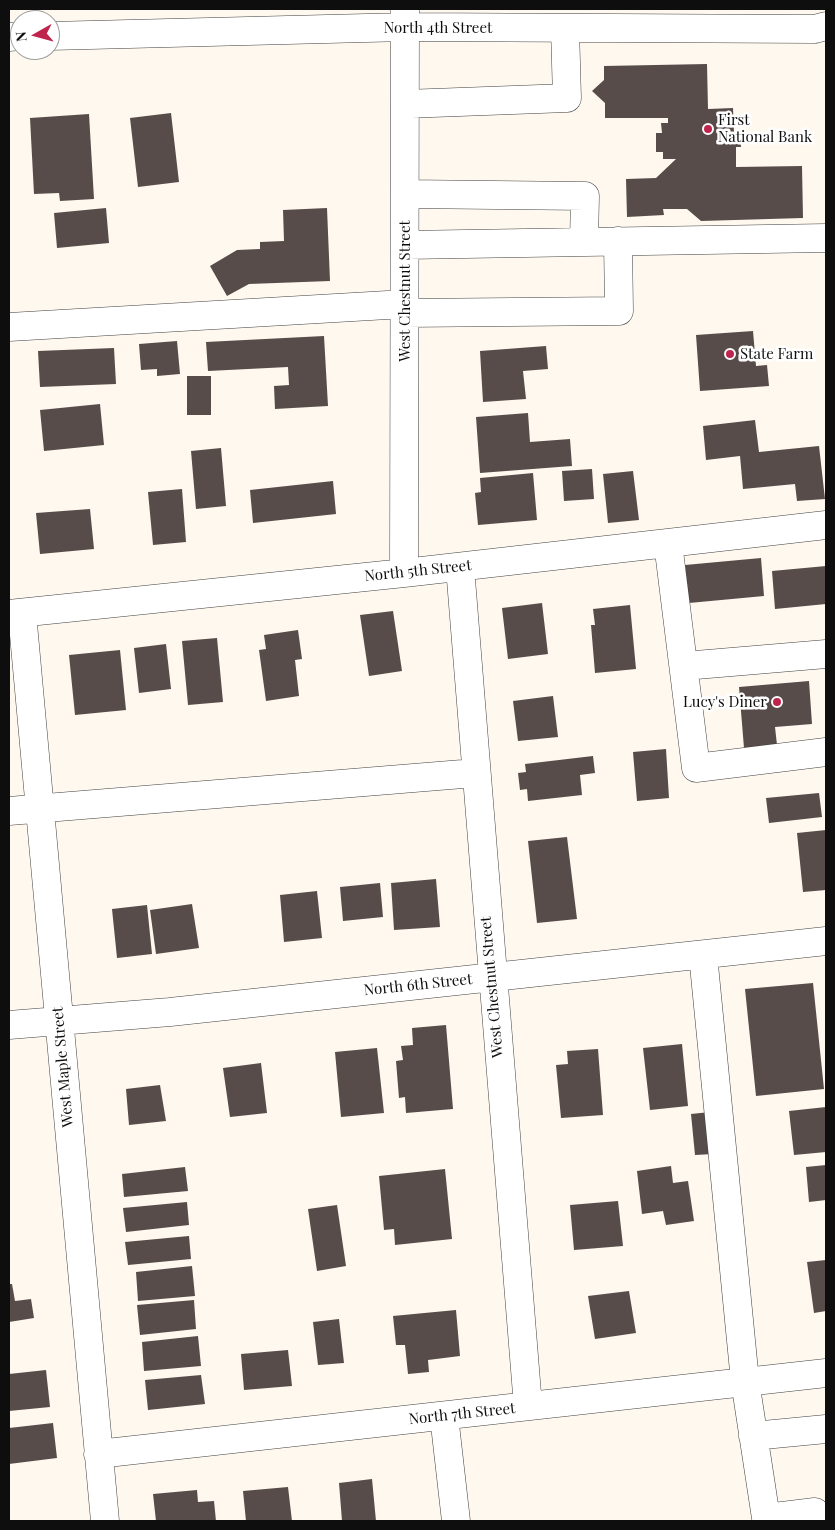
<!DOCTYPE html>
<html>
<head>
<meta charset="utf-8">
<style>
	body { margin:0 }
	#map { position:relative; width:835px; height:1530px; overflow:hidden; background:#fff8ee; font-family:"Playfair Display",serif }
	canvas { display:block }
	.frame { position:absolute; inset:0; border:10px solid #0e0e0e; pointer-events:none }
	.north { position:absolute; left:10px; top:10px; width:50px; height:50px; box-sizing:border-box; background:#fff; border:1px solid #9f9f9f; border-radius:50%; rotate:263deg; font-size:14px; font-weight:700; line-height:20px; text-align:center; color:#0e0e0e }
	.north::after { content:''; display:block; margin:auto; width:18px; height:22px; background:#bf244d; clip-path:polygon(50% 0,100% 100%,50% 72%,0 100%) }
</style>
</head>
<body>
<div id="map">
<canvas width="835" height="1530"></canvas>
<div class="frame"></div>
<div class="north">N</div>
</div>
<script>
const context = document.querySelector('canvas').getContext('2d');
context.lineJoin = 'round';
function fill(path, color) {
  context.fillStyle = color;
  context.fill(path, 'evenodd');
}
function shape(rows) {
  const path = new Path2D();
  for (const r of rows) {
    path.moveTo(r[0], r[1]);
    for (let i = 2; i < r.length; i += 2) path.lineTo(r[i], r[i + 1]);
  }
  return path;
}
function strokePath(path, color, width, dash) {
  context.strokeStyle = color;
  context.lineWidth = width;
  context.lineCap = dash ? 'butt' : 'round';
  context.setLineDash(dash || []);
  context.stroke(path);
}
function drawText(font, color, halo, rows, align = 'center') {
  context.font = font + ' "Playfair Display",serif';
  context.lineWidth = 5;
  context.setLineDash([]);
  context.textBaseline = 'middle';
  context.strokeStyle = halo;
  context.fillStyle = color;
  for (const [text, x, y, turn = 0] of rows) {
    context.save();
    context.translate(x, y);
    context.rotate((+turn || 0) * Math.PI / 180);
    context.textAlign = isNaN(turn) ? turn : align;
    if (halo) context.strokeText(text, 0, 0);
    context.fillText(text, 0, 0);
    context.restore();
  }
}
const building = shape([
	[707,64,708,109,733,108,734,134,740,134,741,147,736,147,736,167,802,166,803,218,701,221,687,209,663,209,664,215,627,217,626,179,656,178,676,159,663,159,663,152,656,152,656,133,662,133,661,123,668,123,668,118,605,118,605,103,592,91,604,80,604,66],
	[171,113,179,182,138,187,130,118],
	[89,114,94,199,60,201,59,193,34,194,30,118],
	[106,208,109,243,57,248,54,213],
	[327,208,330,281,249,284,227,296,210,266,237,250,260,249,260,242,284,241,283,210],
	[753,331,756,366,767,365,769,386,700,391,696,335],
	[324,336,328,406,275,409,274,386,289,385,288,367,208,371,206,342],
	[177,341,180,374,157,376,157,369,141,370,139,344],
	[546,346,548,369,523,371,526,399,483,402,480,351],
	[114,348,116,384,40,387,38,351],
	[187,376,211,376,211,415,187,415],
	[100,404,104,445,44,451,40,410],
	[528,413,530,442,570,439,572,466,480,473,476,417],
	[755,420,759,452,819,446,825,499,797,501,795,484,743,489,740,456,706,460,703,426],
	[221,448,226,506,196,509,191,451],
	[592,469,594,499,564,501,562,471],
	[633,471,639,520,608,523,603,474],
	[533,473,537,520,478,525,475,493,481,492,480,478],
	[333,481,336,514,253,523,250,490],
	[182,489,186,542,153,545,148,492],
	[90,509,94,549,40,554,36,513],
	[761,558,764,596,689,603,685,565],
	[826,566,826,604,775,609,772,571],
	[542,603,548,654,508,659,502,608],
	[630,605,636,669,595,673,591,625,595,625,593,609],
	[393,611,402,671,369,676,360,615],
	[298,630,302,659,295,660,299,696,266,701,259,650,266,649,264,635],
	[217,638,223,702,188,705,182,641],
	[166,644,171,689,139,693,134,648],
	[120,650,126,710,75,715,69,655],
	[809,681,812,724,775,727,777,745,744,748,739,687],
	[553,696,558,737,518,741,513,701],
	[666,749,669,798,637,801,633,752],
	[593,756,595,773,580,775,582,795,528,801,527,789,520,790,518,773,526,772,525,764],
	[819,793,822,817,769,823,766,798],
	[826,830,826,890,803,892,797,833],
	[567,837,577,919,537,923,528,841],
	[436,879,440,927,394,930,391,883],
	[380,883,383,917,343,921,340,887],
	[317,891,322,938,284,942,280,895],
	[192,904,199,948,156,954,150,910],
	[147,905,152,954,117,958,112,909],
	[813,983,824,1089,756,1096,745,989],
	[446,1025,453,1109,406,1113,405,1097,399,1098,396,1061,403,1060,401,1046,413,1045,412,1028],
	[682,1044,688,1106,650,1110,643,1048],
	[377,1048,384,1113,341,1117,335,1052],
	[598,1049,603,1115,561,1118,556,1065,568,1064,567,1051],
	[261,1063,267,1113,230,1117,223,1068],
	[160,1085,166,1121,129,1125,126,1089],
	[826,1107,826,1152,794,1155,789,1111],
	[710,1112,714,1154,695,1155,691,1114],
	[826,1165,826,1200,809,1202,806,1167],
	[671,1166,673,1183,688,1181,694,1221,666,1225,663,1211,642,1214,637,1171],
	[185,1167,188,1191,124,1197,122,1174],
	[445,1169,452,1239,395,1245,394,1229,384,1230,379,1176],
	[618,1201,623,1246,574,1250,570,1205],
	[187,1202,189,1225,126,1232,123,1208],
	[337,1205,346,1266,317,1271,308,1209],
	[189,1236,191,1259,128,1265,125,1242],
	[826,1260,826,1311,814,1313,807,1262],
	[192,1266,195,1296,138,1301,136,1272],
	[9,1284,12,1284,15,1301,31,1299,34,1318,9,1322],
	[629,1291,636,1333,595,1339,588,1296],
	[194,1300,196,1329,140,1335,137,1305],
	[456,1310,460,1356,428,1360,429,1372,408,1374,405,1345,396,1345,393,1316],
	[339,1319,344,1363,318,1365,313,1322],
	[198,1336,201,1366,144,1371,142,1342],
	[288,1350,292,1386,244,1390,241,1354],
	[46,1370,50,1407,9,1411,9,1374],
	[201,1375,205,1404,148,1410,145,1380],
	[53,1423,57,1458,9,1464,9,1428],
	[372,1479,376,1521,342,1521,339,1483],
	[288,1487,292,1521,246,1521,243,1491],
	[197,1490,198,1502,214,1501,216,1521,156,1521,153,1494]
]);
const minor = shape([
	[50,36,406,27,815,29,826,26],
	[9,37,20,36],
	[405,104,567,98,565,28],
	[405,194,585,196,584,242],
	[405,245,826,238],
	[405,313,619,311,618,241],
	[9,327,405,304],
	[668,543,696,768,826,752],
	[460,567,528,1406],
	[404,573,405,10],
	[22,613,105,1521],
	[9,614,404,573,826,525],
	[684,666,826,654],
	[9,811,475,773],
	[703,955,745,1381,766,1518,815,1512,816,1521],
	[9,1025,170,1012,826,941],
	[444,1416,456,1521],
	[753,1436,826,1429],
	[98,1454,826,1373]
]);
const markers = [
	[708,129,5,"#bf244d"],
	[730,354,5,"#bf244d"],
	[777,702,5,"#bf244d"]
];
const streetNames = [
	["North 4th Street",438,28],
	["West Chestnut Street",405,291,-90],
	["North 5th Street",418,571,-6],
	["North 6th Street",418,985,-6],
	["West Chestnut Street",492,987,-95],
	["West Maple Street",63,1067,-95],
	["North 7th Street",462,1414,-6]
];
const poiNames = [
	["First",718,120],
	["National Bank",718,137],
	["State Farm",740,354],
	["Lucy's Diner",767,702,"right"]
];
fill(building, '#574c4a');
strokePath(minor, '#414141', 29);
strokePath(minor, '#fff', 28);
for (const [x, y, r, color] of markers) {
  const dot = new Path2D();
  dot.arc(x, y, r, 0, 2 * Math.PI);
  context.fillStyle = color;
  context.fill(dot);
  strokePath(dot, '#fff', 2);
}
drawText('15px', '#0e0e0e', '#fff', streetNames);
drawText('15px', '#0e0e0e', '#fff', poiNames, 'left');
</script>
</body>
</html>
